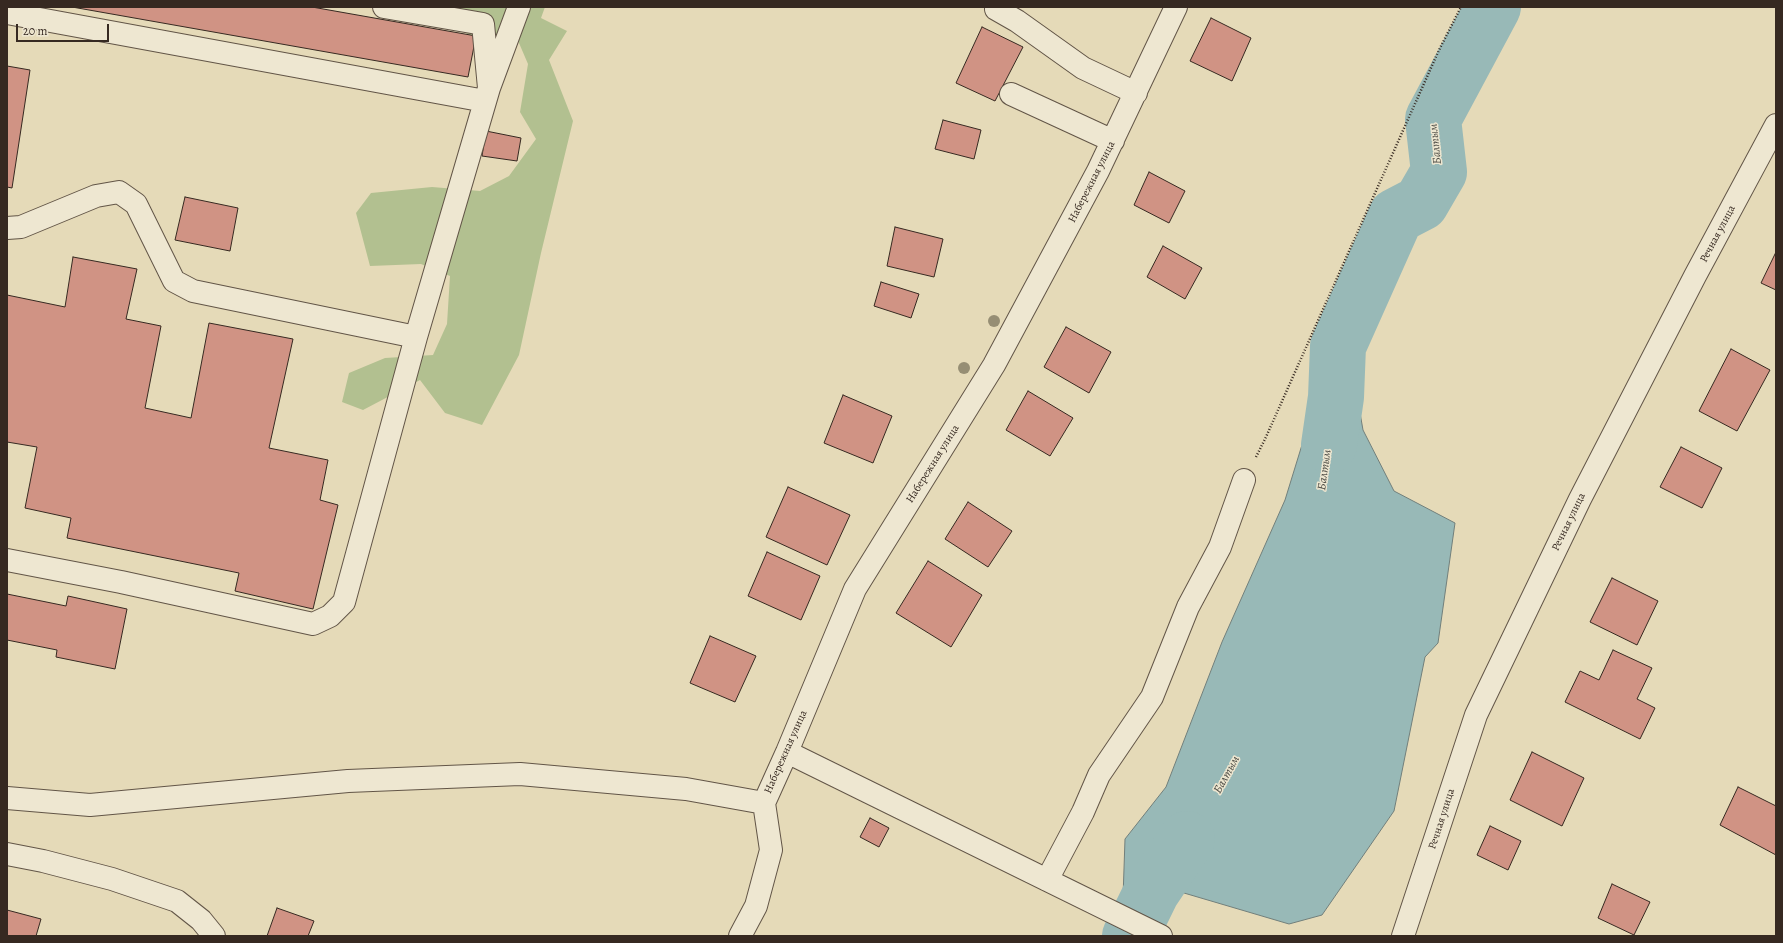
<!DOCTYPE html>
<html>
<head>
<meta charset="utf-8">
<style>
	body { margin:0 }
	#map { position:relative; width:1783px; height:943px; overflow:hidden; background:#e5dab8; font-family:Alegreya,serif }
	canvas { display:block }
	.frame { position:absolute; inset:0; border:8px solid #362921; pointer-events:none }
	.scale { position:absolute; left:16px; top:24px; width:93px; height:18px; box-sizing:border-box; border:2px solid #362921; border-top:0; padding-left:5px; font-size:12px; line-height:14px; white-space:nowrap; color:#362921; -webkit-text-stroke:3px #eee7d1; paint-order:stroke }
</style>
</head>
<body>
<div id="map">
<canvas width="1783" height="943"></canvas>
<div class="frame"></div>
<div class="scale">20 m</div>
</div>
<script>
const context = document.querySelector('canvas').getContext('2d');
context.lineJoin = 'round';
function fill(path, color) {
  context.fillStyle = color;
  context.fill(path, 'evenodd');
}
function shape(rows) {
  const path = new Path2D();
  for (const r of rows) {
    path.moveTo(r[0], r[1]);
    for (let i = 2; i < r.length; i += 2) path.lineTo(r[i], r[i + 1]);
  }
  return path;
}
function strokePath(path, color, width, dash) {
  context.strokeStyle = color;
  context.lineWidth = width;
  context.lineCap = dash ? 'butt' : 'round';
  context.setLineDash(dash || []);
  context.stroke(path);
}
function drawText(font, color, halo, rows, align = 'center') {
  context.font = font + ' Alegreya,serif';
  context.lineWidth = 3;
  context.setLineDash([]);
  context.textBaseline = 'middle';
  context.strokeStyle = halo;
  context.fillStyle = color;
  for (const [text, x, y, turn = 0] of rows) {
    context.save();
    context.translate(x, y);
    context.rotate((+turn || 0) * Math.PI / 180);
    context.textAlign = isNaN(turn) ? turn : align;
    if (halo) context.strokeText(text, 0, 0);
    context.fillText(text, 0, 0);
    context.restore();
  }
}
const green = shape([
	[439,7,545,7,541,18,567,31,549,60,573,121,541,253,519,355,482,425,445,413,420,380,363,410,342,402,349,373,385,358,433,355,447,324,450,276,421,264,370,266,356,213,371,193,432,187,480,191,509,176,536,139,520,112,528,64,516,36,475,53,461,21]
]);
const water = shape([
	[1326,367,1352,367,1363,430,1394,491,1455,523,1438,643,1425,657,1394,811,1322,915,1289,924,1184,893,1151,907,1123,898,1125,839,1166,787,1222,642,1285,500,1326,367]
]);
const river = shape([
	[1329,445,1336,397,1338,346,1396,216,1421,203,1439,172,1433,119,1493,7],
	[1130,936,1152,891,1187,839]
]);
const building = shape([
	[72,7,312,7,476,36,468,77,72,7],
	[1211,18,1251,38,1232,81,1190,61,1211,18],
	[982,27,1023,47,995,101,956,83,982,27],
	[7,66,30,70,12,188,7,187,7,66],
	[943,120,981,130,974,159,935,149,943,120],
	[486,131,521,138,517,161,482,156,486,131],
	[1149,172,1185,191,1169,223,1134,205,1149,172],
	[185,197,238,208,230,251,175,240,185,197],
	[895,227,943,239,934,277,887,266,895,227],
	[1163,246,1202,268,1185,299,1147,277,1163,246],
	[1776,252,1776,290,1761,283,1776,252],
	[73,257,137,269,126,319,161,326,145,408,191,418,209,323,293,339,269,448,328,460,320,500,338,505,313,609,235,591,239,573,67,538,71,518,25,508,37,447,7,442,7,295,65,307,73,257],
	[881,282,919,294,911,318,874,306,881,282],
	[1066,327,1111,352,1089,393,1044,367,1066,327],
	[1731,349,1770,370,1737,431,1699,411,1731,349],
	[1028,391,1073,418,1050,456,1006,430,1028,391],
	[843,395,892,416,873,463,824,443,843,395],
	[1681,447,1722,468,1702,508,1660,487,1681,447],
	[788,487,850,515,827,565,766,537,788,487],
	[968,502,1012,531,988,567,945,539,968,502],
	[767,552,820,576,801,620,748,596,767,552],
	[928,561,982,595,951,647,896,613,928,561],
	[1612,578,1658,601,1637,645,1590,622,1612,578],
	[7,594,66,606,68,596,127,609,115,669,56,657,57,650,7,640,7,594],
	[710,636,756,656,735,702,690,683,710,636],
	[1613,650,1652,668,1637,699,1655,708,1640,739,1565,702,1580,671,1599,680,1613,650],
	[1532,752,1584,778,1562,826,1510,800,1532,752],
	[1738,787,1776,806,1776,855,1720,825,1738,787],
	[870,818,889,828,879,847,860,837,870,818],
	[1490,826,1521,841,1508,870,1477,855,1490,826],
	[1612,884,1650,902,1634,935,1598,918,1612,884],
	[277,908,314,921,308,936,267,936,277,908],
	[7,910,41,919,36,936,7,936,7,910]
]);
const path = shape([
	[1256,457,1266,437,1439,50,1461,7]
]);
const minor = shape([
	[384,7,483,24,489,88,519,7],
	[996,9,1017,21,1083,68,1136,93],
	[7,13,485,101],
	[1011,94,1113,141],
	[7,228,21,227,96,196,119,192,136,204,174,281,193,291,416,337],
	[7,560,121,582,313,624,330,616,344,602,416,337,489,88],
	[787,752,1161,936],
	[7,798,90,805,348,781,520,774,686,789,764,803],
	[7,854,43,861,112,879,177,901,201,920,214,936],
	[1047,880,1083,812,1099,775,1152,697,1188,607,1220,547,1244,480],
	[740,936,756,906,771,850,764,803,787,752,855,589,994,365,1098,171,1176,7],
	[1403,936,1476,715,1580,499,1695,276,1776,125]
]);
const trees = [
	[994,321],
	[964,368]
];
const streetNames = [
	["Набережная улица",1092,182,-63],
	["Речная улица",1718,234,-62],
	["Набережная улица",933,464,-58],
	["Речная улица",1569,522,-64],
	["Набережная улица",786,752,-66],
	["Речная улица",1442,819,-72]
];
const waterNames = [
	["Балтым",1436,144,-96],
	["Балтым",1325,470,-82],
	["Балтым",1227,775,-61]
];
fill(green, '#b2c090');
fill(water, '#98b9b7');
strokePath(water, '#717f7b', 1);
strokePath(river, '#98b9b7', 56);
fill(building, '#d09384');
strokePath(building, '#362921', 1);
strokePath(minor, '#625547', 24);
strokePath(path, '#362921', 2.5, [1, 2]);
strokePath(minor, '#eee7d1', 22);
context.fillStyle = '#968e74';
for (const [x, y] of trees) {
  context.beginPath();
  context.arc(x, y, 6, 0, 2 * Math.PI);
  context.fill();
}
drawText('11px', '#362921', '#eee7d1', streetNames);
drawText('italic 12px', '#4e4d46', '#eee7d1', waterNames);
</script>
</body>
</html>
